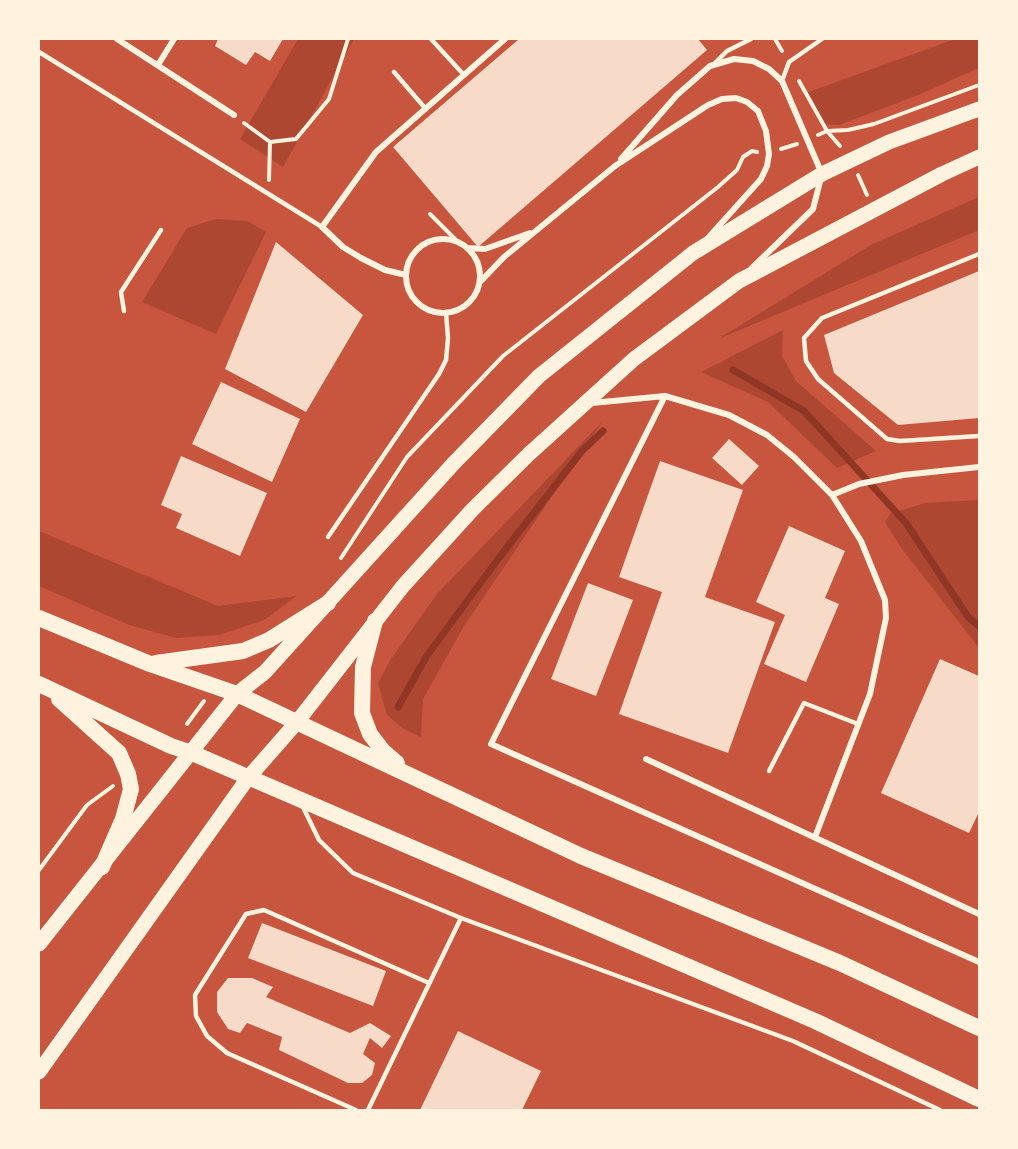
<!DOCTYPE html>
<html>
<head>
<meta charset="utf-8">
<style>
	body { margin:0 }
	#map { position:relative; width:1018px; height:1149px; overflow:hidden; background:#c8553d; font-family:"Fira Sans",sans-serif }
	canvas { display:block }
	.frame { position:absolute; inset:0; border:40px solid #fff3e0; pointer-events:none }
</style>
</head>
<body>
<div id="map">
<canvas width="1018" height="1149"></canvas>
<div class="frame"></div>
</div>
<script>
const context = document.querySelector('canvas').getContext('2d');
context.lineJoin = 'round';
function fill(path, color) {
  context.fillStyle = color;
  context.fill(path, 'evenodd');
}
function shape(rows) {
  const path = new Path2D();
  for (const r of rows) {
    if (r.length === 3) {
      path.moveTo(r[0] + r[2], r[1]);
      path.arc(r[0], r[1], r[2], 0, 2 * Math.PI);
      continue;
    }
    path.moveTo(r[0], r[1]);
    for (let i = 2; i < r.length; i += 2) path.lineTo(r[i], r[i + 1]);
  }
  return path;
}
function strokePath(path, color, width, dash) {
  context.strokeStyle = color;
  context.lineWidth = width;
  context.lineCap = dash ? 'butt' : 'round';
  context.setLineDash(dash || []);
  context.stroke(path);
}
const green = shape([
	[298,39,354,39,283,167,240,139],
	[955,39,979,39,979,68,918,95,839,125,822,124,806,93],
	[979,197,979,230,718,339,871,245],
	[216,219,247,221,266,232,216,334,142,302,187,228],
	[783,330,782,356,796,381,876,451,837,468,768,402,701,372],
	[603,421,464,626,423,699,421,737,404,729,387,715,378,683,391,659,437,594],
	[979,500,979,648,902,549,885,522,890,514,925,503],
	[39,531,218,606,297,596,264,620,219,635,176,638,129,625,39,586]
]);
const stream = shape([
	[733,370,804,411,906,523,968,617,979,626],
	[398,707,426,657,501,555,582,451,603,431]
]);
const building = shape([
	[218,39,283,39,270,61,255,52,246,65,215,46],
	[519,39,698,39,707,50,478,247,393,147],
	[276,242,363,315,306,412,225,369],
	[979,271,979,418,898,425,834,373,824,335],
	[221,382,300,419,272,482,192,444],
	[729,439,759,466,742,485,712,458],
	[181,456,267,493,240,556,176,528,182,514,161,505],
	[660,461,743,490,705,597,775,622,728,753,619,714,662,592,619,577],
	[789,526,845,551,825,598,839,604,806,682,764,664,785,615,756,602],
	[588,583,633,600,596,696,551,679],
	[940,659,979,676,979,812,969,833,881,793],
	[262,923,386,971,373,1006,248,958],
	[228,978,252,978,273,987,266,997,350,1033,370,1023,391,1036,382,1048,370,1038,363,1054,375,1063,372,1075,362,1083,348,1083,279,1050,282,1037,247,1023,240,1033,228,1029,217,1012,217,992],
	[458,1031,541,1071,522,1110,420,1110]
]);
const path = shape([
	[775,39,782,51],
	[799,81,827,131,840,146],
	[244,123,270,142,296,139,329,99,348,39],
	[818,135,827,131,848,130,874,124,979,85],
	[781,149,797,144],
	[858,175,867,195],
	[269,180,270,142],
	[430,214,457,241],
	[341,558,407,457,503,356,718,187,737,170,743,157,752,151,757,152],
	[187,724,204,701],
	[39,870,87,805,113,786]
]);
const service = shape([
	[431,39,464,75],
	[39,52,322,227],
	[714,64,727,51,751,39],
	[394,72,425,108],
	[782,81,789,62,822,39],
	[979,254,822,318,804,338,806,361,818,379,887,439,900,441,979,436],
	[124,311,121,292,161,230],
	[328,537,439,374,446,360,448,338,446,313],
	[769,771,804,703,858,724],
	[302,805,319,840,353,873,461,918,793,1041,940,1110],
	[356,1110,227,1053,207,1036,196,1016,195,995,246,914,264,910,429,983],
	[368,1110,461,918]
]);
const minor = shape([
	[117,39,234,115],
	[158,65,174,39],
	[621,159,677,95,710,66,734,59,753,61,769,69,782,81,822,174,813,209,752,268],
	[443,276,37],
	[467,248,485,249,530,233],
	[406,275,385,270,361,258,343,247,322,227,376,152,505,39],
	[480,282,504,257,615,166,708,105,722,99,736,98,747,102,758,111,766,131,769,154,767,166,761,179,708,238],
	[665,396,491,744,979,962],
	[592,403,665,396,729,415,767,435,794,457,832,495,861,541,885,600,886,618,870,694,815,837],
	[832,495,859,484,903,475,979,467],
	[646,759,979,914]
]);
const primary = shape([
	[39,944,237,694,265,672,453,464,539,376,693,253,822,174,889,142,979,109],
	[39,1072,248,778,297,722,403,586,473,509,529,454,634,359,739,281,942,174,979,157]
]);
const trunk = shape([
	[39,618,150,664,237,694,581,856,840,963,979,1028],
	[375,621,363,667,362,713,370,734,383,751,397,763],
	[156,663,243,651,269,640,328,603],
	[39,684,171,746,192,753,815,1021,979,1099],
	[59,699,119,753,128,774,131,789,123,819,102,867]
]);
fill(green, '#ae4732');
strokePath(stream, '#8f3625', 7);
fill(building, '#f7dbc8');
strokePath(path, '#fff3e0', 4);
strokePath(service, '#fff3e0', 4.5);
strokePath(minor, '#fff3e0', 6);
strokePath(primary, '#fff3e0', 15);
strokePath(trunk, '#fff3e0', 16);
</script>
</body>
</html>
